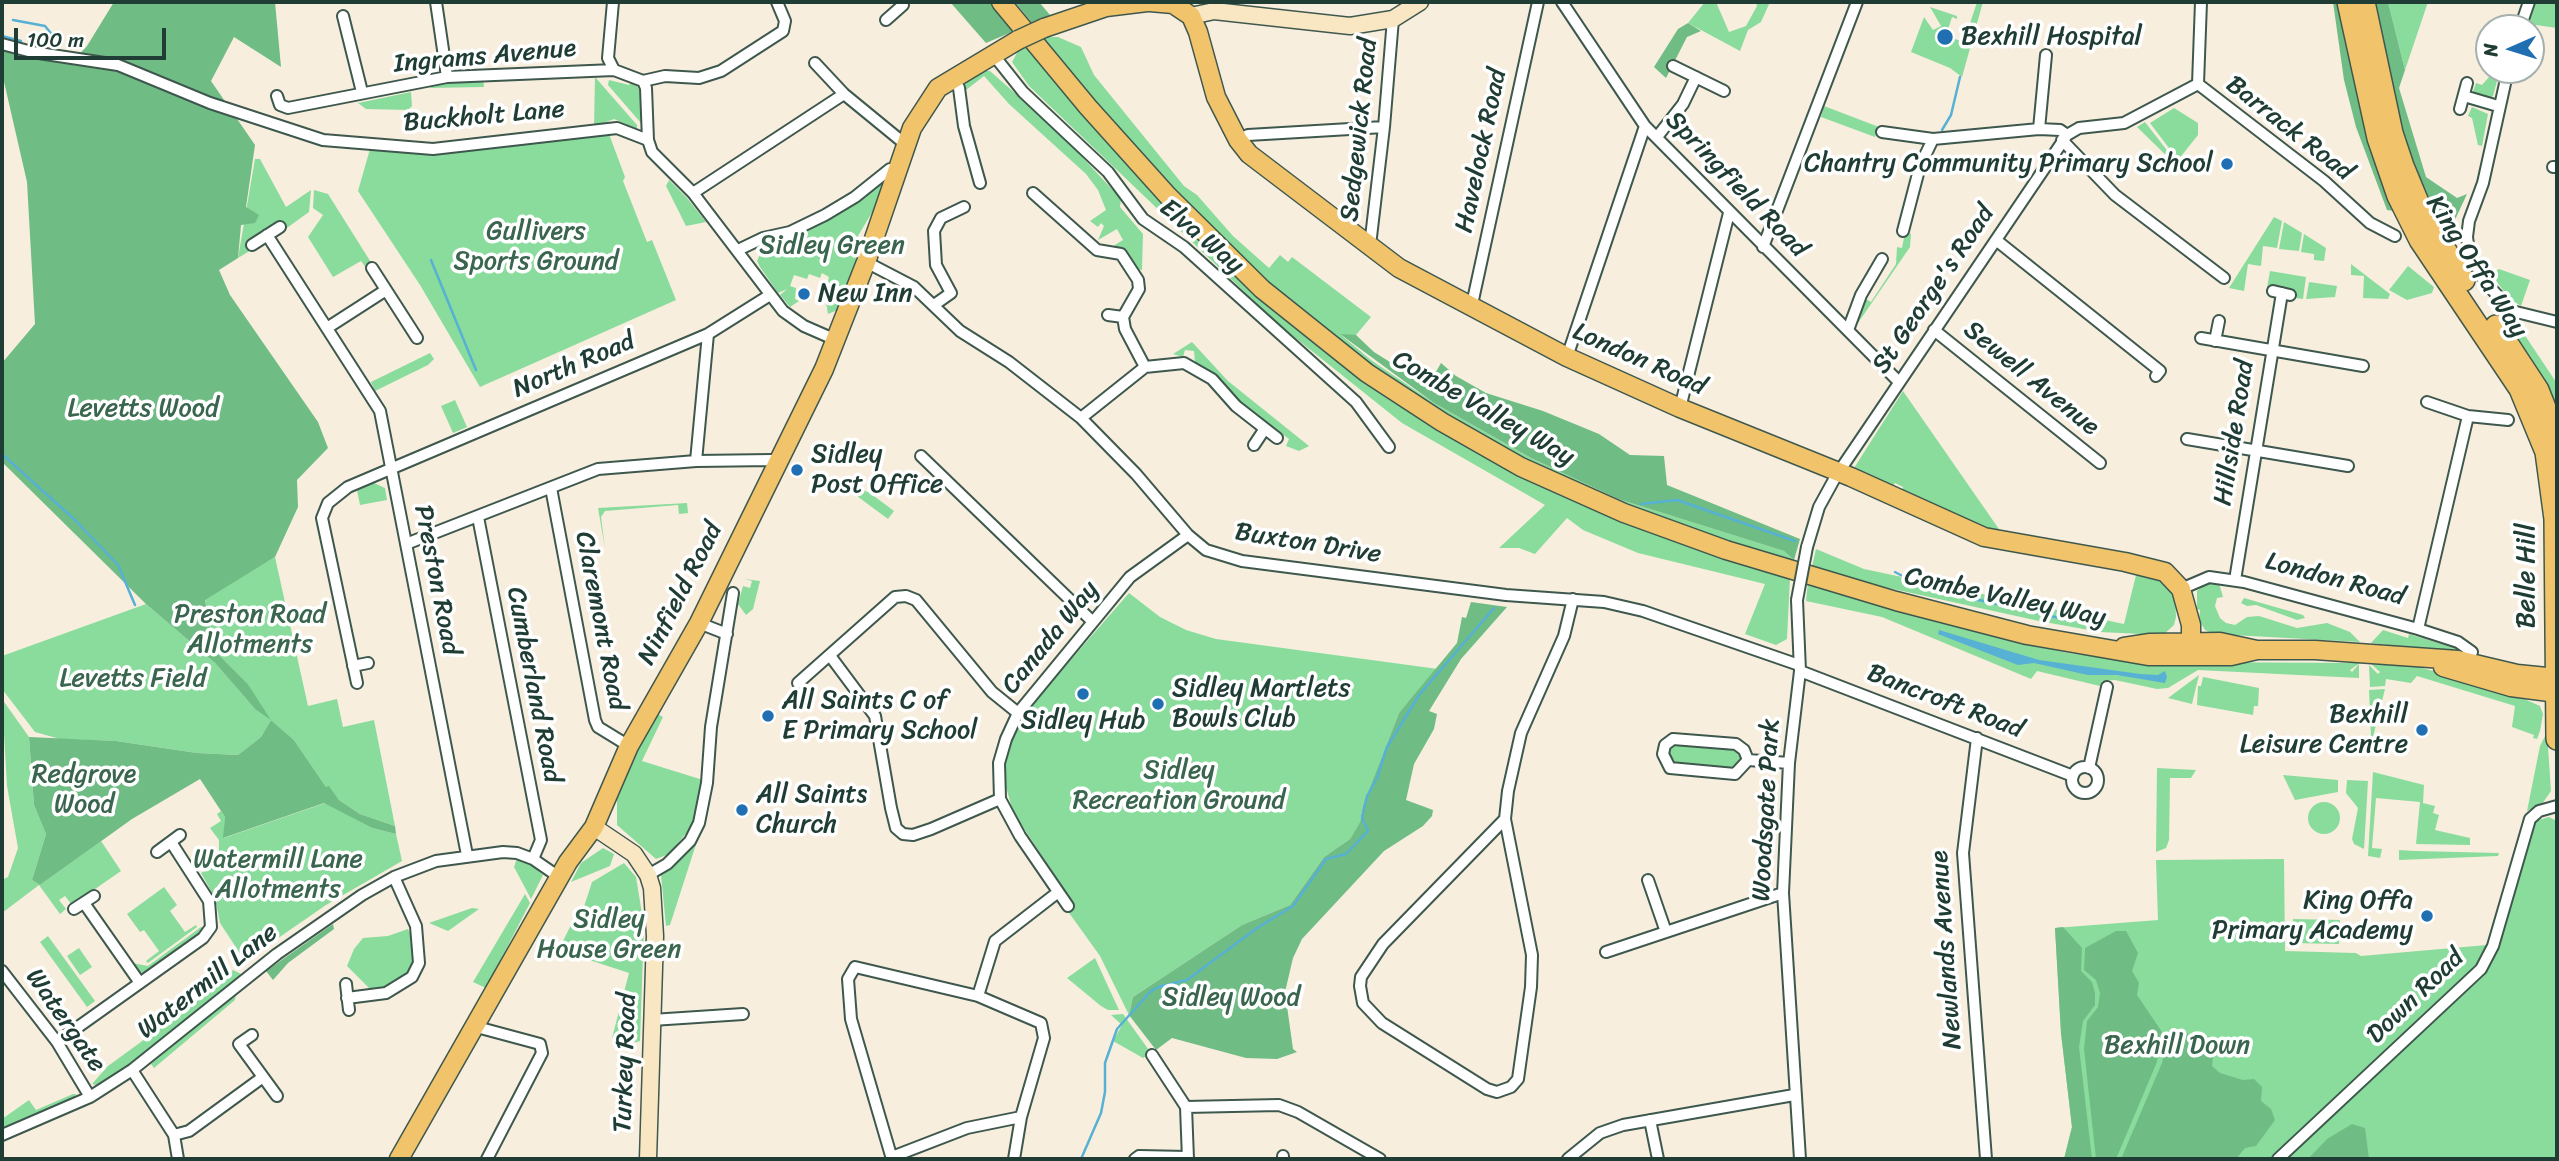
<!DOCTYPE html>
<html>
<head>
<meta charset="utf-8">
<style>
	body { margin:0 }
	#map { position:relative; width:2559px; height:1161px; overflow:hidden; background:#f7eede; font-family:Sriracha,sans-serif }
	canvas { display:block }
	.frame { position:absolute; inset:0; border:4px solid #1f3d34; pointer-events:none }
	.north { position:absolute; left:2475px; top:14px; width:70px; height:70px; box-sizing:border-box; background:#fff; border:2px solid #a5b1ae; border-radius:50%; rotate:267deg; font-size:19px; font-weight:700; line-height:28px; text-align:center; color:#1f3d34 }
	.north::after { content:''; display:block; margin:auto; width:24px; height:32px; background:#1f6fb2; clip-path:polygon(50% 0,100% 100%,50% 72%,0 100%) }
	.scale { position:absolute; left:14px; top:28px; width:152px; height:32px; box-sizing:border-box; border:4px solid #1f3d34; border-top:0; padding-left:9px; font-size:21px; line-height:24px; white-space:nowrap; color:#1f3d34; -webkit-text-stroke:5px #fff; paint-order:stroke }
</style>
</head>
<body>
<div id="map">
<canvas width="2559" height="1161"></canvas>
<div class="frame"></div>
<div class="north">N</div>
<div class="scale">100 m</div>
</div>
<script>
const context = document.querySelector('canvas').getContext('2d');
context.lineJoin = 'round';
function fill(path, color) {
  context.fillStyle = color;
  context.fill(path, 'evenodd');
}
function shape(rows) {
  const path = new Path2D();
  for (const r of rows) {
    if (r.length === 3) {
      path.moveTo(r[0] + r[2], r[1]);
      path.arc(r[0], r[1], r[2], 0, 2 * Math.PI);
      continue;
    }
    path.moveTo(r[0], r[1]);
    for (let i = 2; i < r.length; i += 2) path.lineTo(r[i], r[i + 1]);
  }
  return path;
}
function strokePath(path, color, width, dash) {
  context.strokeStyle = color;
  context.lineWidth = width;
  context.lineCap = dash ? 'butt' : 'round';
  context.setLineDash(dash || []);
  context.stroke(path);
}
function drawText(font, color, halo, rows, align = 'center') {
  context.font = font + ' Sriracha,sans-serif';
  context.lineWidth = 7;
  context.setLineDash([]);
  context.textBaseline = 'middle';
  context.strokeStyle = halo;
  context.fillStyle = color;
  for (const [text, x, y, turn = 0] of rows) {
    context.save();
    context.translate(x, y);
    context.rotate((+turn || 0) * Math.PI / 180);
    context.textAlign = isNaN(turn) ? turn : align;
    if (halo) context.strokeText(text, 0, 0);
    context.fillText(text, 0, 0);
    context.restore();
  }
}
const green = shape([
	[1705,2,1716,2,1729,32,1746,26,1757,6,1756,2,1770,2,1761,22,1748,30,1740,51,1688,23],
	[1977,2,1983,2,1962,77,1950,68,1911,52,1924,17,1933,30,1941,26,1930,7,1957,16,1957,19,1952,17,1946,36,1964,42],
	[2388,2,2428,2,2405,70],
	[2534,2,2557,2,2557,28,2536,25,2534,34,2531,33,2531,28,2524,28],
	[1047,37,1058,37,1081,47,1094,75,1184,186,1197,195,1233,236,1269,268,1280,255,1288,262,1292,257,1371,317,1356,335,1341,335,1371,360,1434,403,1531,458,1618,499,1784,551,1794,560,1793,565,1679,527,1530,464,1446,417,1372,368,1267,286,1174,191,1042,40],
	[1027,46,1162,201,1463,443,1790,578,1787,639,1776,645,1745,634,1765,584,1638,553,1583,530,1567,518,1535,554,1519,548,1499,548,1545,505,1402,423,1278,324,1029,86,1012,62,1018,51],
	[2495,70,2500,70,2493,96,2490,98,2473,92,2476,83,2482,85],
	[981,71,990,71,1061,134,1121,199,1120,207,1143,234,1142,270,1138,269,1126,251,1110,248,1123,240,1117,229,1098,240,1104,226,1101,223,1098,227,1090,221,1106,210,1098,190,1086,174,1009,104,984,76,966,90,964,80],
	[595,77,637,125,637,129,614,119,594,127],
	[483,78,484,87,430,88,432,86],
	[609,80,629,85,631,82,637,86,643,97,641,123,608,85],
	[411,92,412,106,408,110,366,109,358,103],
	[1824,106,1879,127,1875,137,1821,117],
	[2472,107,2488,114,2482,146,2478,145,2472,118,2468,116],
	[2174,108,2198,123,2198,135,2178,160,2150,123],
	[2145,122,2176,162,2175,164,2137,127],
	[609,134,625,177,623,181,647,242,652,240,676,300,480,387,420,285,358,191,370,149],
	[255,159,260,159,286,207,311,190,309,212,284,230,279,223,249,241,253,249,238,258],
	[884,177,888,180,880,199,858,236,861,238,855,264,840,309,828,314,825,296,829,277,822,273,820,278,809,274,807,279,794,275,790,286,796,288,795,299,799,301,790,307,780,295,787,289,778,293,760,267,757,261,761,252],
	[669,180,687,198,706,222,686,226,666,186],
	[314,190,328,194,372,264,366,268,361,261,333,277,308,237,323,215,313,208],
	[2274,217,2282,221,2277,248,2263,246,2261,266,2248,264,2244,291,2229,288],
	[2284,222,2302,233,2299,251,2279,249],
	[1905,232,1911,234,1910,247,1858,323,1856,320,1864,298,1871,302,1896,264,1897,247,1902,248],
	[2304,234,2326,248,2324,261,2314,260,2314,254,2301,252],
	[2351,264,2390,294,2388,299,2363,298,2364,276,2351,275],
	[2408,266,2434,287,2432,293,2407,300,2389,290],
	[2499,269,2530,280,2521,306,2509,298,2491,274],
	[2270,271,2306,277,2303,299,2266,294],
	[2309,282,2337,286,2335,297,2306,299],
	[2506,323,2524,334,2556,382,2555,411,2545,382,2528,353,2507,330],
	[1192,342,1228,381,1309,446,1299,451,1286,446,1289,439,1240,403,1214,375,1195,362,1194,351,1185,350,1183,357,1173,354],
	[430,353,434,359,428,365,375,391,371,382],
	[1903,391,2001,532,1985,529,1902,491,1903,487,1895,483,1893,486,1854,468],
	[455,400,467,427,453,433,441,406],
	[839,480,870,493,894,511,888,519,838,482],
	[374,483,385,488,387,500,360,505,357,490],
	[687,503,688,513,679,514,678,505,605,511,601,517,605,548,598,508],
	[1816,549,1864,569,2124,624,2137,571,2161,578,2175,595,2176,617,2174,625,2163,635,2100,632,2039,621,1811,571],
	[275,557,308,706,337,699,343,727,374,720,395,826,360,814,339,800,329,787,326,787,294,740,271,720,261,737,238,755,197,753,116,741,60,739,35,732,2,689,2,656,146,604,215,663,255,709,247,683,215,651,205,599],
	[744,579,760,581,753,609,746,615,738,604,743,586,750,588,752,581],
	[1808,582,2013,642,2074,654,2170,662,2360,663,2350,670,2352,672,2359,664,2359,678,2198,670,2168,688,2157,689,2115,680,2102,681,2100,686,2037,671,2031,679,1882,617,1806,601],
	[2206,583,2219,583,2223,597,2217,598,2215,606,2220,618,2226,623,2235,625,2247,617,2259,616,2297,628,2327,623,2350,632,2360,642,2214,634,2205,630,2199,620,2200,610,2197,609,2197,591],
	[1129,593,1160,617,1186,630,1216,639,1438,669,1399,713,1363,805,1360,822,1350,839,1324,857,1290,905,1242,925,1133,997,1129,1015,1100,956,1067,910,1074,904,1013,812,1003,776,1011,740,1032,704],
	[2244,598,2303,615,2305,618,2297,620,2256,605,2247,606,2241,603],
	[2383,630,2408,638,2409,634,2461,650,2457,653,2371,643],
	[2370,663,2418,667,2522,694,2522,698,2540,706,2543,714,2540,731,2537,739,2533,738,2534,735,2512,727,2515,706,2417,676,2411,683,2386,679,2385,686,2370,687,2369,665,2378,674,2380,672],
	[2199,675,2192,704,2168,698],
	[2203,677,2259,688,2258,706,2254,706,2253,715,2197,705,2198,686,2201,686],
	[2385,689,2373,737,2371,737,2369,690],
	[2,699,29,737,34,805,46,834,32,880,40,885,101,841,121,871,72,905,65,896,59,900,66,909,60,914,39,885,2,913,2,880,8,877,18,848,7,786],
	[654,712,663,717,642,761,703,780,692,826,669,854,656,859,617,825,617,783],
	[2547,732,2551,791,2542,804,2527,811,2540,746],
	[1673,743,1736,747,1743,760,1734,770,1669,763,1668,747],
	[2157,768,2196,770,2191,778,2170,778,2169,840,2166,848,2156,852],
	[2373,772,2424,785,2423,803,2435,806,2433,813,2439,815,2435,830,2470,838,2470,845,2416,844,2420,802,2376,798,2372,848,2382,849,2380,858,2368,856],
	[2283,775,2338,780,2338,792,2295,800],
	[2347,780,2368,781,2364,849,2354,844,2352,839,2358,808,2346,793],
	[2324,818,16],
	[325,803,372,828,396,834,402,861,326,905,245,961,220,923,215,898,201,873,219,861,219,840,210,828,221,821,217,814,221,811,225,817,224,838],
	[2549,817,2557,821,2557,1159,2064,1159,2072,1127,2061,1033,2055,928,2158,920,2156,860,2284,859,2285,951,2356,953,2361,956,2498,944,2535,821],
	[699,835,670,925,666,926,661,875,684,855],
	[603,848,614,854,610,866,571,882,581,863],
	[2399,850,2415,851,2499,853,2498,856,2399,860],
	[517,858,530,864,543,875,531,899,514,867],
	[624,863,636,877,644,926,640,1041,633,1043,612,1038,629,973,571,954,569,947,562,943,572,923,579,929,582,924,581,916,592,882],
	[164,887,177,905,170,911,185,932,196,925,197,927,148,963,146,961,159,951,144,930,140,932,127,914],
	[525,894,530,903,486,988,473,982],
	[472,908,479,909,448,931,429,923],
	[2293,919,2340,920,2339,944,2293,943],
	[201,927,205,928,199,935,145,973,140,972,132,963,148,966],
	[408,929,413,939,414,963,408,974,385,988,371,990,347,966,354,949,363,938,388,936],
	[48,936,95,1001,87,1007,40,942],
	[79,948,92,967,80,975,67,956],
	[1095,958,1119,1010,1108,1010,1101,1006,1067,978],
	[233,970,243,975,139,1060,100,1086,92,1084,108,1066,204,996],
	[236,993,235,1000,154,1068,151,1064],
	[1123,1014,1151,1053,1143,1058,1113,1041,1122,1025,1111,1015],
	[73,1094,76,1094,73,1100,2,1131,2,1119,29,1100,36,1110]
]);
const forest = shape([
	[114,2,275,2,281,67,234,37,211,81,255,145,246,207,259,215,255,223,241,225,238,258,219,270,230,295,318,422,328,448,297,480,298,507,275,557,205,600,215,651,247,683,271,720,294,740,326,787,329,786,339,800,360,814,395,826,396,834,372,828,324,803,223,838,225,817,200,779,132,819,40,885,32,880,46,834,34,805,29,737,116,741,197,753,238,755,261,737,271,720,255,709,215,663,146,604,2,462,2,363,35,324,27,182,2,73,2,49,71,63,87,46],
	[950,2,989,2,1014,31,986,43],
	[1015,2,1039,2,1050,15,1032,23],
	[2333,2,2339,2,2394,211,2387,210,2356,127,2344,80],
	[2373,2,2388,2,2405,70,2399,88,2426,177,2457,198,2467,194,2453,224,2449,220,2439,220,2413,163,2401,129],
	[1688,23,1701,31,1687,37,1666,78,1654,67,1678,29],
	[1340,334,1356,335,1374,352,1428,386,1441,363,1456,376,1486,393,1543,411,1599,434,1630,455,1664,456,1667,485,1800,539,1794,560,1784,551,1618,499,1531,458,1434,403],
	[1471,602,1507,607,1461,659,1429,711,1437,714,1434,729,1414,764,1406,800,1433,810,1432,816,1423,826,1384,851,1302,939,1293,958,1285,992,1293,1049,1297,1052,1277,1059,1246,1058,1172,1038,1156,1050,1129,1015,1133,997,1242,925,1290,905,1324,857,1350,839,1360,822,1363,805,1399,713,1457,643,1462,617,1466,618],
	[333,924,334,929,288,963,273,980,266,971],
	[2063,927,2082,948,2081,971,2092,982,2095,993,2095,1005,2083,1021,2079,1047,2092,1159,2064,1159,2072,1127,2061,1033,2055,928],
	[2116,931,2126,931,2138,953,2132,971,2139,983,2137,995,2162,1032,2157,1062,2116,1159,2096,1159,2084,1049,2087,1021,2098,1007,2100,993,2096,980,2084,970,2085,948],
	[2183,1029,2213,1057,2212,1066,2220,1073,2243,1080,2254,1079,2262,1087,2261,1101,2271,1109,2275,1120,2256,1146,2245,1148,2236,1159,2121,1159,2162,1063,2167,1034],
	[2352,1124,2365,1128,2369,1159,2308,1159,2327,1139]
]);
const water = shape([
	[1939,630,2039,660,2140,674,2158,675,2165,671,2167,677,2165,683,2117,675,2088,675,2034,663,2018,665,1938,634]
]);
const stream = shape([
	[13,20,45,26,54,37],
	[2,36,21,41],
	[1942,130,1951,115,1960,77],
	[431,260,476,370],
	[2,454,75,520,118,565,135,605],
	[1641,504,1677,500,1795,541],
	[1895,572,1925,588,2073,621],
	[1081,1159,1101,1113,1105,1092,1105,1063,1117,1029,1150,992,1158,987,1187,980,1257,928,1293,906,1326,859,1346,854,1368,831,1362,818,1367,796,1377,778,1387,747,1419,695,1494,608]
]);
const street = shape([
	[436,2,447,77],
	[613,2,608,58,614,70,643,81,646,88,648,140,652,152,693,193,783,311,804,326,836,340],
	[1562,2,1645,126,1899,382],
	[2201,2,2198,84,2324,181,2370,223,2395,236],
	[343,16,362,92],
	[886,20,903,5],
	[2520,28,2529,2],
	[2,44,32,52,118,65,210,103,323,140,433,149,617,128,648,140],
	[992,53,1023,92,1108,172,1143,219,1184,247,1356,402,1389,447],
	[815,63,844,94,905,144],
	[1673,66,1724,91],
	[2508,70,2483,183,2469,221,2467,237,2469,252,2485,282,2512,311,2557,322],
	[953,77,959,88,964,126,980,183],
	[643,81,665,76,699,78,721,71,783,31,785,21,777,2],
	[277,96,280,105,288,108,447,77,614,70],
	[2464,96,2498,106],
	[2460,109,2467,83],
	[2039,129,2046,55],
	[1882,132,1933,139,2039,129,2060,130,2067,135,2079,128,2124,123,2198,84],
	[1657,137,1683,104,1696,77],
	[1238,140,1248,135,1384,127],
	[2062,140,2115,195,2224,278],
	[2553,167,2557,167],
	[693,193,844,94],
	[1033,193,1097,250,1121,254,1138,280,1139,289,1123,317,1125,329,1145,367],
	[1903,231,1920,166,1933,139],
	[267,235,380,411,467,855],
	[1996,240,2160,371,2156,376],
	[252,245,280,227],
	[1367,245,1371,237,1384,127,1393,19],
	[1763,247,1857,2],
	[738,250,763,238,790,232,825,215,855,197,890,169,897,171],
	[866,262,914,287,960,331,1009,362,1081,418,1136,474,1188,535,1206,550,1242,561,1506,595,1604,602,1643,611,1799,665],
	[372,268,417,338],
	[2273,291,2290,295],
	[934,305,951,293,936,265,934,231,941,218,964,207],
	[1471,309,1538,2],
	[1108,315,1123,317],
	[327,328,386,290],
	[1848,330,1861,295,1882,259],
	[1934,330,2100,463],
	[2201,338,2363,366],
	[2215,341,2219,321],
	[1567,357,1645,126],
	[2427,402,2468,416,2508,420],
	[1680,408,1729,213],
	[1081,418,1145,367,1184,363,1212,379,1236,406,1277,438],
	[2187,439,2348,466],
	[1254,445,1264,430],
	[921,456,1093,622],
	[696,461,708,334],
	[551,488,595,720,598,727,629,746],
	[478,517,541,840,533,859],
	[406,544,598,469,696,461,772,460,777,463],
	[1807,547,1819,507,1836,476,2067,135],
	[2235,580,2282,293],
	[2181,589,2209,577,2244,582,2418,629,2458,642,2472,652],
	[1797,600,1800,671,1789,763,1783,893,1800,1159],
	[699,623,727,634],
	[2418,629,2468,416],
	[831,657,875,716,891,808,896,828,903,834,913,835,931,829,1000,799],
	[353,666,368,663],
	[1800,671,2073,776],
	[357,683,322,518,328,503,348,487,708,334,770,295],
	[798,683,895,597,906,596,916,600,992,692,1018,713],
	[1977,738,1963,853,1986,1159],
	[1748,760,1744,750,1736,744,1673,739,1665,745,1663,754,1670,768,1735,774,1748,760,1789,763],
	[2085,780,13],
	[2089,768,2107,687],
	[1505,819,1383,944,1361,977,1360,986,1363,1003,1382,1023,1487,1089,1497,1092,1511,1087,1518,1079,1531,987,1532,955,1505,819,1508,791,1521,733,1564,636,1573,599],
	[157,852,180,835],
	[648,875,667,864,690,841,699,823,707,783,711,727,733,593],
	[1648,880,1666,932],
	[84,903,140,983],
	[1068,906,1020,836,1000,799,999,763,1006,739,1018,713,1130,577,1188,535],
	[74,909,94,896],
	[1606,952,1783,893],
	[2,971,57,1042,90,1097],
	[346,984,349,1010],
	[978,996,995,941,1057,893],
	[347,998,386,993,412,977,419,963,416,926,394,877],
	[652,1020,743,1014],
	[473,1026,540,1044,542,1053,487,1159],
	[252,1035,239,1044,277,1096],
	[57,1042,203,938,211,927,209,901,171,842],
	[1152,1055,1186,1107,1188,1159],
	[132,1070,174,1135,178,1159],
	[1186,1107,1279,1105,1298,1112,1380,1159],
	[1650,1120,1658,1159],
	[2,1135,90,1097,132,1070,277,954,362,895,394,877,436,861,503,852,517,853,533,859,559,877],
	[174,1135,189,1131,263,1077],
	[892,1157,967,1128,1021,1117],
	[892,1159,851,1019,848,979,855,967,978,996,1041,1023,1044,1038,1021,1117,1014,1159],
	[1135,1159,1139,1156,1187,1157],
	[1283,1159,1283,1156],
	[1568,1159,1600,1133,1623,1125,1794,1095],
	[2278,1159,2481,969,2493,946,2530,819,2539,811,2557,806]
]);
const secondary = shape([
	[1191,16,1214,11,1350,26,1393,19,1420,2],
	[594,827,634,854,648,875,652,888,655,936,648,1159]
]);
const primary = shape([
	[1001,2,1088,107,1168,196,1262,289,1367,373,1442,422,1521,467,1624,513,1726,550,1896,601,2027,635,2148,656,2231,656,2257,650],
	[1150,2,1173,4,1191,16,1198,32,1216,97,1238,140,1249,154,1399,268,1567,357,1680,408,1851,477,1984,537,2125,562,2165,572,2181,589,2191,625,2191,642,2184,656],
	[1044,28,1106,7,1147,2],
	[2124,647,2150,643,2220,642,2257,650,2315,650,2458,660,2517,674,2557,678],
	[2443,667,2511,687,2557,693],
	[399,1159,568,862,594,827,629,746,699,623,824,369,866,262,912,128,938,88,1018,40]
]);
const highway = shape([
	[2348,2,2378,138,2398,196,2420,240,2520,389,2546,452,2555,519,2557,739],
	[2364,2,2392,133,2403,166,2422,212,2464,280],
	[2496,326,2538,390,2557,438]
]);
const streetBridge = shape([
	[1797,600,1807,547]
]);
const primaryBridge = shape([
	[1018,40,1044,28]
]);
const markers = [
	[1945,37,9,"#1f6fb2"],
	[2227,164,7,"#1f6fb2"],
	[804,294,7,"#1f6fb2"],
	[797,470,7,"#1f6fb2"],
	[1083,694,7,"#1f6fb2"],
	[1158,704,7,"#1f6fb2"],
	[768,716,7,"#1f6fb2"],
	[2422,730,7,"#1f6fb2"],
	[742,810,7,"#1f6fb2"],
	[2427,916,7,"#1f6fb2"]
];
const poiNames = [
	["Bexhill Hospital",1961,37],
	["Chantry Community Primary School",2213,164,"right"],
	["New Inn",818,294],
	["Sidley",811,455],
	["Post Office",811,485],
	["Sidley Martlets",1172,689],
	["Bowls Club",1172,719],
	["All Saints C of",782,701],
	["E Primary School",782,731],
	["Bexhill",2408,715,"right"],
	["Leisure Centre",2408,745,"right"],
	["Sidley Hub",1083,721,"center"],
	["All Saints",756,795],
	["Church",756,825],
	["King Offa",2413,901,"right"],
	["Primary Academy",2413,931,"right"]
];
const streetNames = [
	["Ingrams Avenue",485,57,-5],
	["Buckholt Lane",484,117,-5],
	["Barrack Road",2289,129,38],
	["Sedgewick Road",1360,130,-84],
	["Havelock Road",1482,151,-78],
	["Springfield Road",1736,185,46],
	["Elva Way",1201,237,40],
	["King Offa Way",2476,267,57],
	["St George's Road",1934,290,-56],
	["London Road",1639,360,24],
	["North Road",574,366,-23],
	["Sewell Avenue",2031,379,39],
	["Combe Valley Way",1483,409,30],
	["Hillside Road",2235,433,-81],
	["Buxton Drive",1308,544,9],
	["Belle Hill",2527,576,-90],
	["Preston Road",436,580,79],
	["London Road",2335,580,15],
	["Ninfield Road",681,594,-63],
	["Combe Valley Way",2005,598,12],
	["Claremont Road",600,621,79],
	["Canada Way",1051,638,-51],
	["Cumberland Road",533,685,79],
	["Bancroft Road",1945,702,21],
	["Woodsgate Park",1767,810,-87],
	["Newlands Avenue",1947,950,-94],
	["Watermill Lane",208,982,-38],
	["Down Road",2416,997,-44],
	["Watergate",65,1021,55],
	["Turkey Road",626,1063,-88]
];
const parkNames = [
	["Gullivers",536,232],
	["Sports Ground",536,262],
	["Sidley Green",832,246],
	["Levetts Wood",143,409],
	["Preston Road",250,615],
	["Allotments",250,645],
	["Levetts Field",133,679],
	["Sidley",1179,771],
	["Recreation Ground",1179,801],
	["Redgrove",84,775],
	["Wood",84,805],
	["Watermill Lane",278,860],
	["Allotments",278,890],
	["Sidley",609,920],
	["House Green",609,950],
	["Sidley Wood",1231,998],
	["Bexhill Down",2177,1046]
];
fill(green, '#8adc9c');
fill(forest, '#6fbc84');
fill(water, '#56b1d4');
strokePath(stream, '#56b1d4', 2.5);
strokePath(street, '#3f584e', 14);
strokePath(secondary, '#3f584e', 19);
strokePath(primary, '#3f584e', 21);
strokePath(highway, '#3f584e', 24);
strokePath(street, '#fff', 10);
strokePath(secondary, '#f9e7c3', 16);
strokePath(primary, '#f1c36a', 18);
strokePath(highway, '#f1c36a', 21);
strokePath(streetBridge, '#3f584e', 14, []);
strokePath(primaryBridge, '#3f584e', 21, []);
strokePath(streetBridge, '#fff', 10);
strokePath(primaryBridge, '#f1c36a', 18);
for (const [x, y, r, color] of markers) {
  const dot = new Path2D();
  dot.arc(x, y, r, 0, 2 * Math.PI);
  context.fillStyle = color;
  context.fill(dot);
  strokePath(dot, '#fff', 2.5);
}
drawText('26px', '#1f3d34', '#fff', poiNames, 'left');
drawText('26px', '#1f3d34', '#fff', streetNames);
drawText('26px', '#3a654e', '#fff', parkNames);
</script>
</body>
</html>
